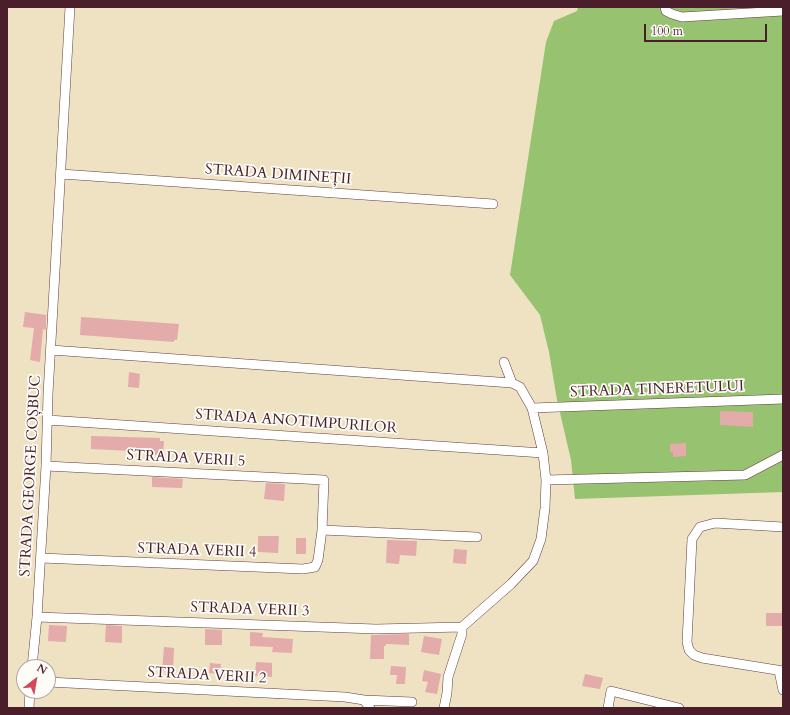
<!DOCTYPE html>
<html>
<head>
<meta charset="utf-8">
<style>
	body { margin:0 }
	#map { position:relative; width:790px; height:715px; overflow:hidden; background:#eee2c2; font-family:Cardo,serif }
	canvas { display:block }
	.frame { position:absolute; inset:0; border:8px solid #4a1f2b; pointer-events:none }
	.north { position:absolute; left:16px; top:659px; width:40px; height:40px; box-sizing:border-box; background:#fdfcf7; border:1px solid #b5a4a5; border-radius:50%; rotate:31deg; font-size:11px; font-weight:700; line-height:16px; text-align:center; color:#4a1f2b }
	.north::after { content:''; display:block; margin:auto; width:14px; height:18px; background:#d1495b; clip-path:polygon(50% 0,100% 100%,50% 72%,0 100%) }
	.scale { position:absolute; left:644px; top:24px; width:123px; height:18px; box-sizing:border-box; border:2px solid #4a1f2b; border-top:0; padding-left:5px; font-size:12px; line-height:14px; white-space:nowrap; color:#4a1f2b; -webkit-text-stroke:3px #fdfcf7; paint-order:stroke }
</style>
</head>
<body>
<div id="map">
<canvas width="790" height="715"></canvas>
<div class="frame"></div>
<div class="north">N</div>
<div class="scale">100 m</div>
</div>
<script>
const context = document.querySelector('canvas').getContext('2d');
context.lineJoin = 'round';
function fill(path, color) {
  context.fillStyle = color;
  context.fill(path, 'evenodd');
}
function shape(rows) {
  const path = new Path2D();
  for (const r of rows) {
    path.moveTo(r[0], r[1]);
    for (let i = 2; i < r.length; i += 2) path.lineTo(r[i], r[i + 1]);
  }
  return path;
}
function strokePath(path, color, width, dash) {
  context.strokeStyle = color;
  context.lineWidth = width;
  context.lineCap = dash ? 'butt' : 'round';
  context.setLineDash(dash || []);
  context.stroke(path);
}
function drawText(font, color, halo, rows, align = 'center') {
  context.font = font + ' Cardo,serif';
  context.lineWidth = 3.5;
  context.setLineDash([]);
  context.textBaseline = 'middle';
  context.strokeStyle = halo;
  context.fillStyle = color;
  for (const [text, x, y, turn = 0] of rows) {
    context.save();
    context.translate(x, y);
    context.rotate((+turn || 0) * Math.PI / 180);
    context.textAlign = isNaN(turn) ? turn : align;
    if (halo) context.strokeText(text, 0, 0);
    context.fillText(text, 0, 0);
    context.restore();
  }
}
const green = shape([
	[578,7,783,7,783,492,575,499,571,460,557,400,549,352,540,315,510,275,546,42,554,21,577,11]
]);
const building = shape([
	[25,312,46,315,46,330,43,329,40,362,30,360,34,328,23,327],
	[81,317,179,324,177,340,174,340,174,342,80,335],
	[129,372,140,374,139,388,128,387],
	[720,411,753,412,753,427,720,425],
	[91,436,160,438,160,441,164,441,163,455,151,455,151,452,91,449],
	[686,443,686,456,673,457,673,452,670,452,670,444],
	[152,477,183,479,182,488,152,487],
	[266,483,285,484,284,501,264,499],
	[258,536,279,536,278,553,258,552],
	[296,538,306,538,306,554,296,554],
	[387,540,417,541,416,556,400,555,399,564,386,563],
	[454,549,467,550,466,564,453,563],
	[766,613,783,613,783,626,766,626],
	[49,625,67,626,66,642,48,641],
	[106,625,122,626,122,643,105,642],
	[205,629,222,630,222,645,205,645],
	[250,632,263,633,262,637,293,639,292,653,272,652,273,647,250,646],
	[409,634,409,645,386,644,386,646,384,646,384,659,370,659,371,635],
	[424,636,442,639,439,655,421,652],
	[164,647,174,648,173,672,162,671],
	[256,662,272,663,272,677,255,676],
	[210,663,221,664,220,674,209,673],
	[391,666,406,667,405,684,396,684,397,675,390,675],
	[424,670,441,674,437,694,425,692,428,682,422,681],
	[585,674,603,678,600,689,582,686]
]);
const street = shape([
	[665,7,666,11,672,14,682,17,783,11],
	[61,174,493,204],
	[51,350,512,383],
	[532,408,783,399],
	[48,420,543,453],
	[46,466,324,480,322,530],
	[546,480,745,475,783,455],
	[783,527,715,523,700,527,692,539,687,642,689,650,694,655,702,658,783,671],
	[41,558,303,569,315,567,318,560,322,530,477,537],
	[37,617,376,629,462,627],
	[462,627,511,584,533,561,541,539,545,508,546,480,543,453,532,408,520,387,512,383,504,362],
	[32,667,37,617,46,466,48,394,70,7],
	[779,671,783,690],
	[48,682,345,697,364,700,370,708],
	[364,700,412,702],
	[29,708,30,691],
	[444,708,447,693,448,677,462,634,462,627],
	[608,708,611,691,679,708]
]);
const streetNames = [
	["STRADA DIMINEȚII",278,175,4],
	["STRADA TINERETULUI",657,390,-2],
	["STRADA ANOTIMPURILOR",296,422,4],
	["STRADA VERII 5",186,459,3],
	["STRADA GEORGE COȘBUC",31,476,-87],
	["STRADA VERII 4",197,551,2],
	["STRADA VERII 3",250,610,2],
	["STRADA VERII 2",207,676,3]
];
fill(green, '#97c270');
fill(building, '#e3aba9');
strokePath(street, '#633c42', 10);
strokePath(street, '#fff', 9);
drawText('15px', '#4a1f2b', '#fdfcf7', streetNames);
</script>
</body>
</html>
